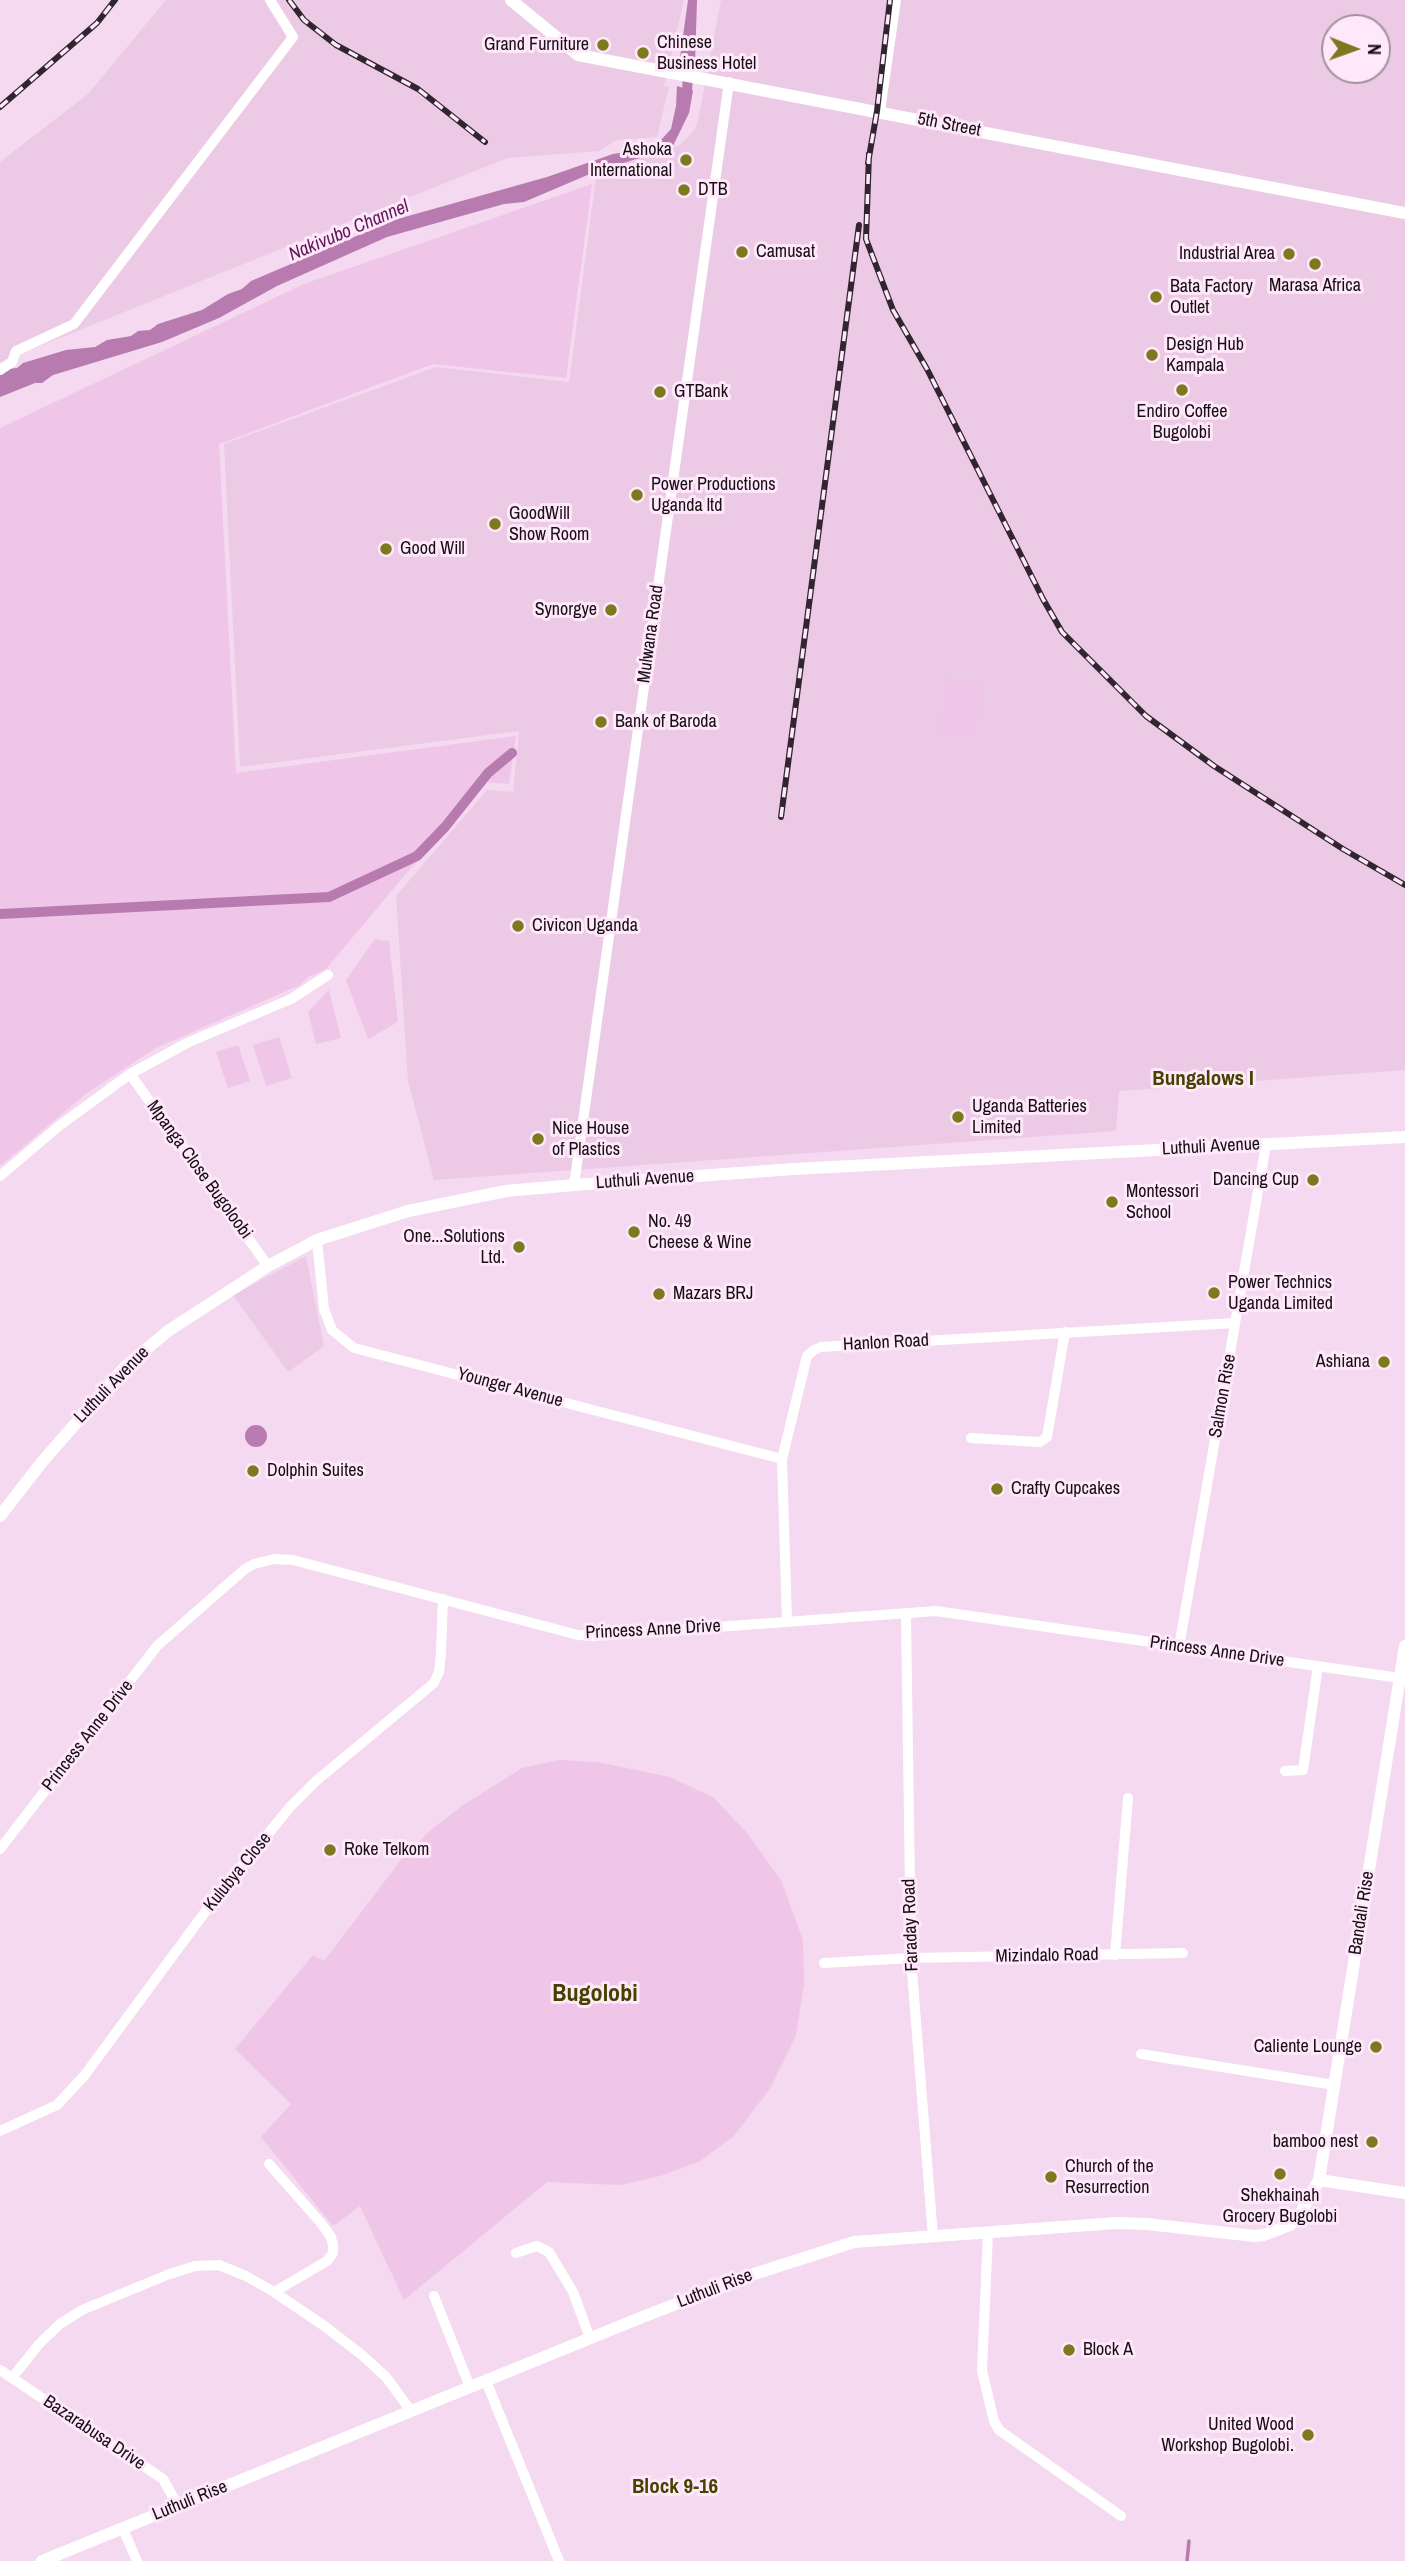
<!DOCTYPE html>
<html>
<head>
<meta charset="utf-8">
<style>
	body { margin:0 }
	#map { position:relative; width:1405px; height:2561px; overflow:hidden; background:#f4d9f0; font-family:"Archivo Narrow",sans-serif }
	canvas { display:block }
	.north { position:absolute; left:1321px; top:14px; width:70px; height:70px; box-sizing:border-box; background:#fee8fa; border:2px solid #a2919e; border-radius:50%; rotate:91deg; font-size:19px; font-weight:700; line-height:28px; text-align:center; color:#170e15 }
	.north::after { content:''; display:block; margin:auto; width:24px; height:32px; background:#7d791e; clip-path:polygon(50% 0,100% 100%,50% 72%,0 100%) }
</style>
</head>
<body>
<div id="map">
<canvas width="1405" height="2561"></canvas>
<div class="north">N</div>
</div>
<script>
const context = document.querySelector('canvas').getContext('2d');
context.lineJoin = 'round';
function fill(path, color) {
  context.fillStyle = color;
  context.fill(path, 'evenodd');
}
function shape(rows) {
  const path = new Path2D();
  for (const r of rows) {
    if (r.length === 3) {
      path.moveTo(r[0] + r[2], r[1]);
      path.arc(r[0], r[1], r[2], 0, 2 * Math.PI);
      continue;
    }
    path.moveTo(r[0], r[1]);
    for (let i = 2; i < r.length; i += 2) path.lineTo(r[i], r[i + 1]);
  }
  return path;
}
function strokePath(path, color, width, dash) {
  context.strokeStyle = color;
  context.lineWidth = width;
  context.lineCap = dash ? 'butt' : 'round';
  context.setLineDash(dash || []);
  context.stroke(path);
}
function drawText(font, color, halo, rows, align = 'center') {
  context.font = font + ' "Archivo Narrow",sans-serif';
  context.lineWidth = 6;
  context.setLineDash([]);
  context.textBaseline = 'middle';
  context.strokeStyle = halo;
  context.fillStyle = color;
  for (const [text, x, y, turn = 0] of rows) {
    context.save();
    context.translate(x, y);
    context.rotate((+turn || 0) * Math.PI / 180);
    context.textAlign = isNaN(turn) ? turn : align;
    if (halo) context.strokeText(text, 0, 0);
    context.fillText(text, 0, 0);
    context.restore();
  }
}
const built = shape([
	[166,0,684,0,664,86,669,87,657,137,617,140,599,151,507,158,0,362,0,162,88,94],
	[721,0,1405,0,1405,1070,1119,1091,1116,1131,434,1180,408,1081,396,896,487,790,513,792,519,731,240,767,224,444,436,367,569,382,597,170,680,145,694,130,698,121],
	[1335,28,1377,28,1377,70,1335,70],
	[306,1256,324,1346,288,1372,233,1295]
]);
const green = shape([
	[592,184,566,378,433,364,219,444,236,773,516,736,509,784,483,782,326,969,308,977,300,985,156,1048,87,1093,0,1166,0,428,304,284],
	[948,679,981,684,974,736,941,732],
	[375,939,389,941,398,1022,368,1039,346,980],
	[329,990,341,1038,316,1044,308,1012],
	[279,1037,292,1078,266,1086,253,1045],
	[238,1045,250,1081,228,1088,216,1052],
	[559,1760,597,1762,670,1777,714,1798,747,1833,781,1880,803,1940,804,1984,796,2035,771,2087,734,2136,700,2161,660,2176,621,2185,547,2182,404,2300,360,2206,333,2226,261,2137,291,2104,235,2049,313,1955,324,1961,404,1856,431,1830,462,1806,522,1768]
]);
const water = shape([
	[688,0,697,0,695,63,680,58],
	[677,86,693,91,689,113,672,148,597,171,524,202,504,204,387,237,277,286,219,318,162,342,53,375,42,383,35,383,0,397,0,375,6,369,17,368,23,363,66,350,95,347,107,340,131,336,138,331,150,330,158,324,202,310,228,294,242,289,251,281,394,220,547,177,613,154,644,149,660,141,671,129,676,106],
	[256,1436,11]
]);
const stream = shape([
	[1187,2561,1189,2541]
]);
const canal = shape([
	[685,101,687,93,689,48],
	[0,914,329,897,417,856,445,827,488,773,512,753]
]);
const minor = shape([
	[880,111,896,0],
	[0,370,12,362,16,351,74,324,293,37,270,0],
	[130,1074,268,1266],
	[0,1176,59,1126,130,1074,189,1042,291,999,328,975],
	[574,1185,729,82],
	[317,1240,324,1309,332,1330,354,1348,782,1459],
	[971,1438,1040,1442,1047,1437,1065,1332],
	[906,1614,911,1958,933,2237],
	[787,1621,782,1459,807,1356,814,1350,821,1347,1235,1323],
	[1179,1647,1266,1145],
	[1285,1771,1303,1770,1318,1666],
	[0,1849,157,1646,245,1569,254,1564,274,1559,293,1560,578,1635,593,1636,936,1611,1400,1678],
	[1115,1955,1128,1798],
	[824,1963,911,1958,1183,1953],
	[1141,2054,1334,2085],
	[0,2131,57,2105,84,2076,211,1904,290,1807,316,1781,434,1683,439,1672,441,1653,443,1599],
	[269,2164,321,2223,331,2237,333,2245,333,2253,327,2261,274,2292],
	[988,2233,982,2371,994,2421,999,2430,1121,2516],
	[516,2253,537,2246,549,2252,573,2292,590,2338],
	[434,2296,470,2387],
	[0,2370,163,2479,178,2506],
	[12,2378,39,2344,60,2324,82,2310,167,2275,195,2266,219,2265,246,2276,274,2292,323,2325,362,2355,386,2377,411,2411],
	[486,2381,559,2561],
	[123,2529,137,2561]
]);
const tertiary = shape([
	[511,0,578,55,1405,213],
	[0,1516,42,1462,125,1367,168,1331,268,1266,317,1240,408,1211,506,1191,574,1185,794,1169,1405,1137],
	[1319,2180,1405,1646],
	[42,2561,645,2316,754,2274,854,2242,1117,2223,1147,2224,1254,2236,1264,2235,1290,2225,1300,2214,1319,2180,1405,2193]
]);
const rail = shape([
	[289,0,304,20,336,45,418,89,485,142],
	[0,107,97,23,115,0],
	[869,154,866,239,893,310,927,369,1043,599,1062,632,1146,716,1214,766,1343,849,1405,885],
	[868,163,877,111,890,0],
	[781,817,859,225]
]);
const markers = [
	[603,45,7,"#7d791e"],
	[643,53,7,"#7d791e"],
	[686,160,7,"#7d791e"],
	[684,190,7,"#7d791e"],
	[742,252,7,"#7d791e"],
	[1289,254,7,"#7d791e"],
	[1315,264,7,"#7d791e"],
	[1156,297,7,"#7d791e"],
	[1152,355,7,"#7d791e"],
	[1182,390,7,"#7d791e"],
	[660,392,7,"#7d791e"],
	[637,495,7,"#7d791e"],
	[495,524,7,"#7d791e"],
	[386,549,7,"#7d791e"],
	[611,610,7,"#7d791e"],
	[601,722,7,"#7d791e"],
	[518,926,7,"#7d791e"],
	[958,1117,7,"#7d791e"],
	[538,1139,7,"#7d791e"],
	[1313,1180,7,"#7d791e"],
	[1112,1202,7,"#7d791e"],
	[634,1232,7,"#7d791e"],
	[519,1247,7,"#7d791e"],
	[1214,1293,7,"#7d791e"],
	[659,1294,7,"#7d791e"],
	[1384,1362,7,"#7d791e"],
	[253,1471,7,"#7d791e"],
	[997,1489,7,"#7d791e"],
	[330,1850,7,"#7d791e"],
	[1376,2047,7,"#7d791e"],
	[1372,2142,7,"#7d791e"],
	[1280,2174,7,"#7d791e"],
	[1051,2177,7,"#7d791e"],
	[1069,2350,7,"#7d791e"],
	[1308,2435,7,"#7d791e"]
];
const poiNames = [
	["Chinese",657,43],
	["Business Hotel",657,64],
	["Grand Furniture",589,45,"right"],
	["Ashoka",672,150,"right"],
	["International",672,171,"right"],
	["DTB",698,190],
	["Camusat",756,252],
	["Industrial Area",1275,254,"right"],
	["Marasa Africa",1315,286,"center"],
	["Bata Factory",1170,287],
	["Outlet",1170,308],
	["Design Hub",1166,345],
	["Kampala",1166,366],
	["GTBank",674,392],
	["Endiro Coffee",1182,412,"center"],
	["Bugolobi",1182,433,"center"],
	["Power Productions",651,485],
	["Uganda ltd",651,506],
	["GoodWill",509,514],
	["Show Room",509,535],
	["Good Will",400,549],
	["Synorgye",597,610,"right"],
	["Bank of Baroda",615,722],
	["Civicon Uganda",532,926],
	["Uganda Batteries",972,1107],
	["Limited",972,1128],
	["Nice House",552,1129],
	["of Plastics",552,1150],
	["Dancing Cup",1299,1180,"right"],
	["Montessori",1126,1192],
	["School",1126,1213],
	["No. 49",648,1222],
	["Cheese & Wine",648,1243],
	["One...Solutions",505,1237,"right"],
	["Ltd.",505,1258,"right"],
	["Power Technics",1228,1283],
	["Uganda Limited",1228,1304],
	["Mazars BRJ",673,1294],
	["Ashiana",1370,1362,"right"],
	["Dolphin Suites",267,1471],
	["Crafty Cupcakes",1011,1489],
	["Roke Telkom",344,1850],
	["Caliente Lounge",1362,2047,"right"],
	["bamboo nest",1358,2142,"right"],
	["Church of the",1065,2167],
	["Resurrection",1065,2188],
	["Shekhainah",1280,2196,"center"],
	["Grocery Bugolobi",1280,2217,"center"],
	["Block A",1083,2350],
	["United Wood",1294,2425,"right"],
	["Workshop Bugolobi.",1294,2446,"right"]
];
const streetNames = [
	["5th Street",949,125,11],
	["Mulwana Road",651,634,-82],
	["Luthuli Avenue",1211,1147,-3],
	["Mpanga Close Bugoloobi",199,1170,54],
	["Luthuli Avenue",645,1180,-4],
	["Hanlon Road",886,1343,-3],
	["Luthuli Avenue",112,1385,-46],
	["Younger Avenue",510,1388,15],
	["Salmon Rise",1223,1396,-80],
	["Princess Anne Drive",653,1630,-3],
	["Princess Anne Drive",1217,1652,8],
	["Princess Anne Drive",88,1736,-52],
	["Kulubya Close",238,1872,-51],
	["Bandali Rise",1362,1913,-81],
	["Faraday Road",911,1925,-92],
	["Mizindalo Road",1047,1956,-1],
	["Luthuli Rise",715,2289,-21],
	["Bazarabusa Drive",94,2433,34],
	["Luthuli Rise",190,2501,-22]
];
const waterNames = [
	["Nakivubo Channel",349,231,-23]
];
const quarterNames = [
	["Bungalows I",1203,1079],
	["Block 9-16",675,2487]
];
const districtNames = [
	["Bugolobi",595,1995]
];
fill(built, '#eccae6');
fill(green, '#efc5e8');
fill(water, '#b87bb0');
strokePath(stream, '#b87bb0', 3.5);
strokePath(canal, '#b87bb0', 10);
strokePath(minor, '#fff', 10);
strokePath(tertiary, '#fff', 12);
strokePath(rail, '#31262f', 6);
strokePath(rail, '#fee8fa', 3.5, [10]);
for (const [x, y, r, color] of markers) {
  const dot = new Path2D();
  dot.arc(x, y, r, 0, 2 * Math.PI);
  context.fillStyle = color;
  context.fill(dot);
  strokePath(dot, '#fee8fa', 2.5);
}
drawText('18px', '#170e15', '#fee8fa', poiNames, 'left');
drawText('18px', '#170e15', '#fee8fa', streetNames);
drawText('italic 19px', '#61185b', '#fee8fa', waterNames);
drawText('bold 21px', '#454200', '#fee8fa', quarterNames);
drawText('bold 24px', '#454200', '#fee8fa', districtNames);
</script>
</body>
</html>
